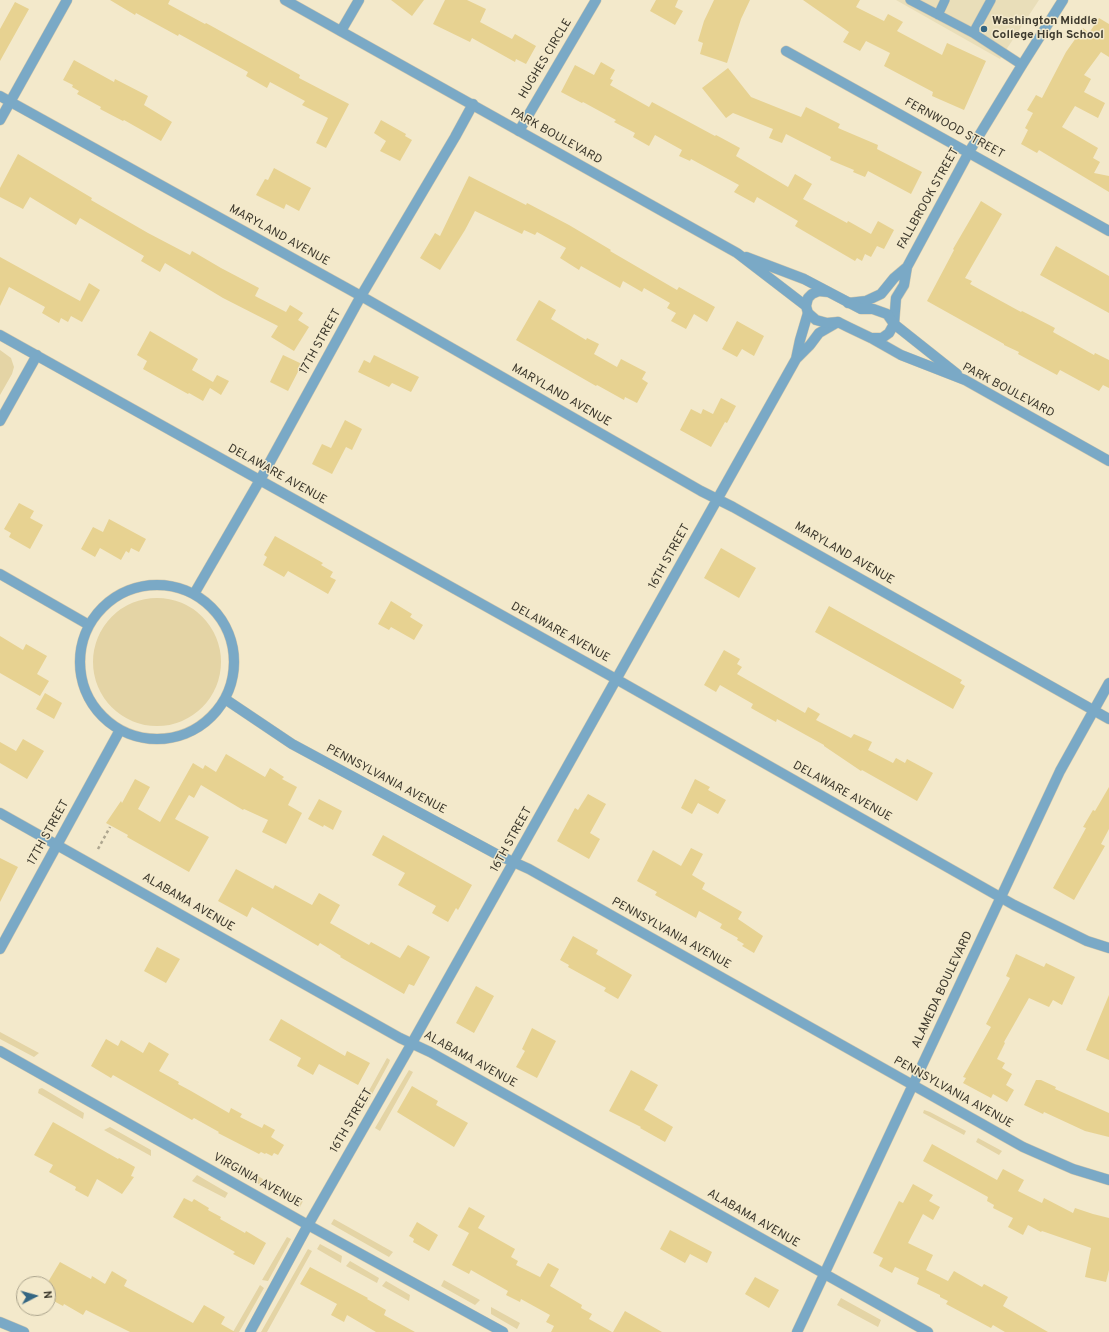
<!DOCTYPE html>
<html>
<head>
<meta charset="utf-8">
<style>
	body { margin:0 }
	#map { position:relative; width:1109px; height:1332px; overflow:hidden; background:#f3e9cb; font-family:Overpass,sans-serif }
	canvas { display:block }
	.north { position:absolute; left:16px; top:1276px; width:40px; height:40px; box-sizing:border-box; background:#f3e9cb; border:1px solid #aaa38c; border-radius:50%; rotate:84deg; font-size:11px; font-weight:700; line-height:16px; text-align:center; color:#3d392d }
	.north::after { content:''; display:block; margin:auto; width:14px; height:18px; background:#346683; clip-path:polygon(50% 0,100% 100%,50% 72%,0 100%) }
</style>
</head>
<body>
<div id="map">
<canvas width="1109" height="1332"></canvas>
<div class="north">N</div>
</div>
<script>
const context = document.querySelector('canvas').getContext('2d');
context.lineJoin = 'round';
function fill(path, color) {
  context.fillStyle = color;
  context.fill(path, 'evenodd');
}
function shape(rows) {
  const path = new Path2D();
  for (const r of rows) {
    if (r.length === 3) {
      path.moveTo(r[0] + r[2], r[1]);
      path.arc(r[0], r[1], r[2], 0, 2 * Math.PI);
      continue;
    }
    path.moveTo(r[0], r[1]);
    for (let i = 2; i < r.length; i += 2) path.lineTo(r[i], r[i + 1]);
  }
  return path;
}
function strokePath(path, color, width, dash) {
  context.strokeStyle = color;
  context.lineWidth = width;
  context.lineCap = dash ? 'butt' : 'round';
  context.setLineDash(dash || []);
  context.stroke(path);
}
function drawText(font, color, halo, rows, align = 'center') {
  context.font = font + ' Overpass,sans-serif';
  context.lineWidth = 3;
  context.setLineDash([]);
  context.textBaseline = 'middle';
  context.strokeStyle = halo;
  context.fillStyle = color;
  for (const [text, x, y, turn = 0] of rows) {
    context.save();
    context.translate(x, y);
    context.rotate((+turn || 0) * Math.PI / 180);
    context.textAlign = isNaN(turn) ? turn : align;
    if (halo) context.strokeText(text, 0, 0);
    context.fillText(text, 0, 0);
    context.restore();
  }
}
const built = shape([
	[896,0,1039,0,1000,59]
]);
const green = shape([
	[0,350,11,358,14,367,12,374,0,395],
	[157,662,64],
	[0,1032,39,1053,34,1057,0,1039],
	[387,1058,390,1060,389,1063,366,1105,364,1106,361,1105],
	[409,1070,413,1072,380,1131,375,1128,406,1075],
	[42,1088,84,1113,83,1119,38,1093,39,1089],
	[924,1110,930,1112,966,1131,964,1135,923,1113],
	[110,1127,151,1150,151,1156,104,1130],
	[978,1138,1002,1151,999,1155,976,1142],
	[238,1164,263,1179,260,1185,234,1170],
	[197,1175,228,1193,225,1198,192,1181],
	[276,1187,303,1201,300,1207,275,1193],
	[334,1219,393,1252,389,1257,331,1224],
	[287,1237,291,1239,268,1281,262,1280],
	[320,1244,342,1256,341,1263,317,1249],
	[308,1249,312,1251,267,1332,261,1332],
	[350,1261,379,1278,377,1283,346,1266],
	[444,1280,480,1300,475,1305,441,1286],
	[386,1281,410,1295,409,1301,382,1286],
	[260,1285,264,1288,239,1332,233,1332],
	[841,1298,881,1320,878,1327,837,1305],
	[491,1307,520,1323,517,1329,491,1314]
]);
const building = shape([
	[110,0,170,0,168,4,205,24,206,23,300,75,299,78,349,104,326,148,316,143,328,118,302,105,305,101,270,82,267,88,246,76,248,72,179,34,178,36,136,13,135,15],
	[391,0,424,0,412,16],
	[445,0,467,0,486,9,480,22,512,39,515,34,536,46,526,64,516,59,515,62,472,38,470,42,433,24],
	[656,0,678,0,675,7,683,11,675,25,650,11],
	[714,0,750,0,741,19,727,63,700,54,703,43,698,41,704,21],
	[803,0,860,0,856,7,884,21,888,14,903,22,897,31,942,55,947,43,986,61,964,110,932,96,933,92,884,66,890,53,866,41,860,51,843,42,849,32],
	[15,2,29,9,0,61,0,29],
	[1099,18,1109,24,1109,57,1101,52,1084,75,1091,79,1084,92,1105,103,1098,118,1075,106,1062,127,1098,148,1093,158,1100,162,1094,173,1109,176,1109,192,1039,150,1037,153,1021,144,1028,130,1025,128,1033,113,1027,110,1036,95,1042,98,1066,52,1083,28,1089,33],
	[74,60,114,82,115,79,148,96,144,105,172,122,161,141,124,120,123,121,100,109,101,107,77,94,79,91,72,87,73,85,63,80],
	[601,62,615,70,610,79,613,80,610,85,649,107,652,102,715,136,716,135,740,148,736,156,788,187,795,174,812,184,803,199,847,223,848,221,871,234,878,221,894,230,884,249,877,246,871,257,865,254,862,261,857,258,855,261,795,226,798,221,757,197,754,203,734,192,739,185,691,159,690,161,679,156,682,150,655,135,649,146,633,137,635,133,614,122,616,120,583,102,582,103,561,92,575,65,594,75],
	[728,68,751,97,801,117,806,107,840,124,838,128,878,145,877,149,922,172,911,194,868,171,865,177,853,172,854,170,830,160,831,157,786,134,782,143,769,138,773,129,733,113,726,118,702,88],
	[381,120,406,134,405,136,412,140,400,161,380,151,386,141,374,133],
	[18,154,92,198,91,200,148,233,190,255,192,251,221,268,259,288,255,296,286,312,290,305,303,313,298,320,309,327,294,351,271,337,278,326,223,298,165,263,160,272,141,261,144,256,80,218,76,225,30,197,23,209,0,197,0,188],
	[274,168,311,188,299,211,286,204,284,209,256,195,265,179,268,180],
	[469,176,526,205,527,203,569,225,611,250,610,251,677,290,679,287,715,307,707,322,694,314,686,329,671,321,676,313,667,308,670,303,644,288,642,292,623,281,620,288,581,266,579,270,560,258,566,248,537,232,535,235,524,230,522,234,475,211,465,230,440,270,420,258,435,233,440,236],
	[981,201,1002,214,965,278,972,281,970,284,1021,312,1022,311,1055,328,1053,332,1094,355,1095,353,1109,360,1109,388,1103,385,1099,391,1060,370,1057,375,1018,354,1019,352,1004,345,1004,344,927,301,954,250,953,249],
	[1056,246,1109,276,1109,313,1040,275],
	[0,257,80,301,89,283,100,290,82,322,71,316,68,322,61,318,59,323,42,313,45,307,9,287,0,306],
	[539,300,556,310,551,319,586,340,587,338,599,344,594,354,617,367,621,359,646,372,642,379,648,383,637,403,625,397,624,400,597,385,596,386,516,340],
	[737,321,764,336,754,356,742,349,737,357,722,349],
	[150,331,198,359,192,370,213,382,217,375,229,381,221,395,210,388,203,401,189,393,188,394,143,369,147,361,137,355],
	[283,355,302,364,288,391,270,382],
	[374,355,419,377,411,392,392,383,389,387,358,372,364,360,370,363],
	[721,398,736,406,727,423,725,422,711,447,680,430,691,409,701,414,703,409,713,414],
	[345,420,362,429,352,450,346,447,332,474,312,464,322,444,331,448],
	[19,503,34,511,30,518,43,525,30,549,9,537,11,533,4,529],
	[109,519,146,539,139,552,131,548,129,553,126,551,121,560,100,548,95,557,81,549,93,527,103,532],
	[275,536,323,563,321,565,333,572,330,577,336,580,328,594,288,571,284,577,263,565,267,557,264,555],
	[721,548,756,568,739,598,704,578],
	[391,601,412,614,410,617,423,625,414,640,391,627,389,630,378,624],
	[829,606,962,680,960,683,965,686,953,709,815,632],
	[0,636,23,650,26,644,47,656,37,674,49,681,40,696,0,673],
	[724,650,740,659,737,664,742,667,737,674,805,713,808,707,820,714,816,720,851,738,854,734,872,742,868,750,893,763,896,758,905,763,907,759,933,773,917,801,862,770,861,771,824,746,824,745,777,719,776,722,751,708,753,704,720,685,716,692,704,685],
	[45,693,62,703,54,719,36,709],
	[23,739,44,751,27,779,0,763,0,742,16,751],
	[226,754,265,777,270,768,284,777,282,779,297,787,288,805,302,813,286,844,262,832,268,820,244,809,243,810,201,785,194,798,189,795,175,819,209,837,189,872,127,837,128,835,106,823,121,801,122,803,135,779,150,787,138,809,160,822,193,763,203,769,205,765,216,772],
	[695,779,710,787,708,790,726,800,718,814,698,803,692,814,681,808],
	[1109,787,1109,829,1101,844,1105,846,1074,900,1053,888,1086,828,1083,827,1093,810,1095,811],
	[588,794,606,804,590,833,600,839,589,859,557,841,575,808,578,810],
	[319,799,342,811,333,830,324,825,323,827,308,819],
	[383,835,472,885,458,910,456,908,448,922,432,913,436,906,398,885,405,873,372,855],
	[691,848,703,854,692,875,705,883,702,889,742,912,738,919,763,936,754,953,742,946,744,944,737,940,738,938,720,928,722,924,699,911,696,918,655,895,657,892,637,881,653,850,681,866],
	[0,858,18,867,0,902],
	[236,869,273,889,275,885,312,905,319,893,340,905,330,923,369,945,371,942,400,958,408,945,430,957,414,986,409,984,404,994,340,957,341,956,320,943,318,946,252,907,247,917,218,901],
	[573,936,598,950,596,954,632,975,618,999,604,991,606,988,568,967,569,965,560,960],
	[157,947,180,959,166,983,144,971],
	[1016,954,1044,967,1046,963,1075,977,1062,1005,1053,1000,1049,1007,1029,998,1004,1042,1005,1043,997,1059,1005,1063,1002,1068,1012,1074,1006,1085,1014,1090,1007,1102,993,1094,991,1098,963,1083,966,1078,963,1077,991,1027,986,1024,1010,978,1006,976],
	[476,986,494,996,474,1033,456,1023],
	[1109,995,1109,1060,1086,1050],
	[281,1019,345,1056,347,1051,370,1063,358,1085,319,1064,313,1075,297,1066,301,1058,269,1040],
	[532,1028,556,1041,537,1078,516,1067,525,1051,522,1049],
	[106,1039,118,1046,121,1040,143,1053,149,1042,169,1054,159,1071,179,1082,178,1084,191,1091,229,1113,231,1108,242,1114,240,1117,262,1128,264,1124,275,1130,271,1137,284,1145,278,1155,274,1153,272,1156,266,1153,265,1154,261,1152,259,1154,218,1133,219,1132,194,1118,192,1120,113,1075,111,1078,91,1066],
	[631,1070,658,1085,644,1110,673,1127,665,1142,640,1128,641,1127,609,1111],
	[1036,1080,1041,1080,1056,1087,1055,1089,1109,1113,1109,1137,1085,1131,1044,1112,1043,1114,1024,1105],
	[412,1086,438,1101,436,1105,468,1123,454,1147,397,1112],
	[53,1122,118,1159,119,1158,135,1167,131,1176,134,1177,122,1194,97,1179,88,1197,75,1190,76,1187,49,1172,53,1165,34,1155],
	[932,1144,997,1180,1003,1169,1024,1180,1018,1191,1042,1203,1044,1198,1073,1213,1075,1208,1093,1214,1109,1218,1109,1270,1106,1282,1085,1277,1091,1248,1042,1231,1041,1232,1028,1225,1023,1235,1008,1227,1013,1218,993,1208,994,1205,987,1201,988,1197,923,1161],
	[913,1184,933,1195,929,1201,940,1207,933,1220,923,1214,908,1243,933,1255,926,1270,948,1281,954,1271,982,1287,984,1284,1008,1297,1003,1306,1048,1332,1005,1332,993,1325,991,1328,946,1304,948,1301,940,1297,940,1295,917,1284,919,1278,895,1267,892,1273,879,1266,883,1258,873,1253,899,1201,903,1203],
	[184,1198,192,1202,194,1199,209,1208,208,1210,221,1217,220,1219,245,1233,246,1231,266,1243,254,1265,233,1254,235,1252,173,1217],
	[469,1207,485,1216,478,1228,515,1249,511,1257,518,1261,516,1265,540,1277,548,1263,559,1269,550,1286,582,1305,581,1308,592,1314,589,1319,612,1332,551,1332,554,1326,546,1322,550,1315,521,1299,520,1302,506,1295,508,1291,471,1270,469,1274,452,1265,469,1233,458,1227],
	[417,1222,438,1235,429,1251,413,1242,414,1239,409,1236],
	[670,1230,712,1252,707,1263,690,1254,685,1263,660,1249],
	[60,1262,91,1279,92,1276,105,1284,112,1271,127,1280,124,1286,193,1323,204,1305,225,1317,221,1324,235,1332,130,1332,86,1310,83,1315,64,1304,63,1306,48,1298,48,1282],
	[310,1267,368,1298,367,1299,386,1310,384,1315,415,1332,376,1332,347,1315,344,1322,331,1315,337,1304,300,1284],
	[755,1277,779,1290,769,1308,745,1294],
	[625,1311,662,1332,613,1332]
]);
const path = shape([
	[98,849,110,827]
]);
const service = shape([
	[910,0,973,33,1022,65],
	[938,15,945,0],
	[973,33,991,0]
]);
const minor = shape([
	[341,31,359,0],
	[786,51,1109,231],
	[0,96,361,296,701,491,733,507,1109,719],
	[0,120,67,0],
	[519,131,596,0],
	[848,303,866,301,881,294,894,278,907,267],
	[894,324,896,298,904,285,907,267,969,152,1022,65,1063,0],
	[0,335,616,679,1014,905,1087,941,1109,948],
	[796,359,800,340,808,313],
	[0,421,37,355],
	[0,574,89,625],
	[157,662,77],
	[194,594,260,480,361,296,455,137,473,104],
	[225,699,292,744,498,855,529,869,1023,1147,1073,1169,1109,1180],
	[0,813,400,1038,430,1052,928,1332],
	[0,949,120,730],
	[0,1051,308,1225,503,1332],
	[0,1322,24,1332],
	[250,1332,308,1225,412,1043,796,359,810,345,819,333,838,322],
	[797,1332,1060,771,1109,683]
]);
const tertiary = shape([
	[285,0,737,253,806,306],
	[746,257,804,279,861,309,873,309,887,314,894,324,957,374],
	[828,292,819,291,812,294,808,298,806,306,808,313,816,320,827,323,838,322,848,327,871,338,901,355,965,380,1109,461],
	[871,338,882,338,889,333,894,324]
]);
const markers = [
	[984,29,4,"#346683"]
];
const poiNames = [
	["Washington Middle",992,22],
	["College High School",992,36]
];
const streetNames = [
	["HUGHES CIRCLE",546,59,-59],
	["FERNWOOD STREET",954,129,29],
	["PARK BOULEVARD",556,137,29],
	["FALLBROOK STREET",929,199,-61],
	["MARYLAND AVENUE",279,236,29],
	["17TH STREET",321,342,-61],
	["PARK BOULEVARD",1008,391,28],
	["MARYLAND AVENUE",561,396,30],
	["DELAWARE AVENUE",277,475,29],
	["MARYLAND AVENUE",844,554,30],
	["16TH STREET",670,557,-61],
	["DELAWARE AVENUE",560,633,29],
	["PENNSYLVANIA AVENUE",386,780,28],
	["DELAWARE AVENUE",842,792,29],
	["17TH STREET",49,833,-61],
	["16TH STREET",512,840,-61],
	["ALABAMA AVENUE",188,903,30],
	["PENNSYLVANIA AVENUE",671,934,29],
	["ALAMEDA BOULEVARD",943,990,-65],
	["ALABAMA AVENUE",470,1060,29],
	["PENNSYLVANIA AVENUE",953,1093,29],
	["16TH STREET",352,1121,-60],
	["VIRGINIA AVENUE",257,1181,29],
	["ALABAMA AVENUE",753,1219,30]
];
fill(built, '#e9deb9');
fill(green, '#e4d4a5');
fill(building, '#e7d291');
strokePath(service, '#cfc6ab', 10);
strokePath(minor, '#cfc6ab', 11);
strokePath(tertiary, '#cfc6ab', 11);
strokePath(path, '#aea68f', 2.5, [3, 3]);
strokePath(service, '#7aa9c6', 9);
strokePath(minor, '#7aa9c6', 10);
strokePath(tertiary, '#7aa9c6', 10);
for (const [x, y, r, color] of markers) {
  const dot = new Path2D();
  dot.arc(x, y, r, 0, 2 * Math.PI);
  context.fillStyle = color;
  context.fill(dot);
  strokePath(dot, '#f3e9cb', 1.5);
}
drawText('bold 12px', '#3d392d', '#f3e9cb', poiNames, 'left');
drawText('12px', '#3d392d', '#f3e9cb', streetNames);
</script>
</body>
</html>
